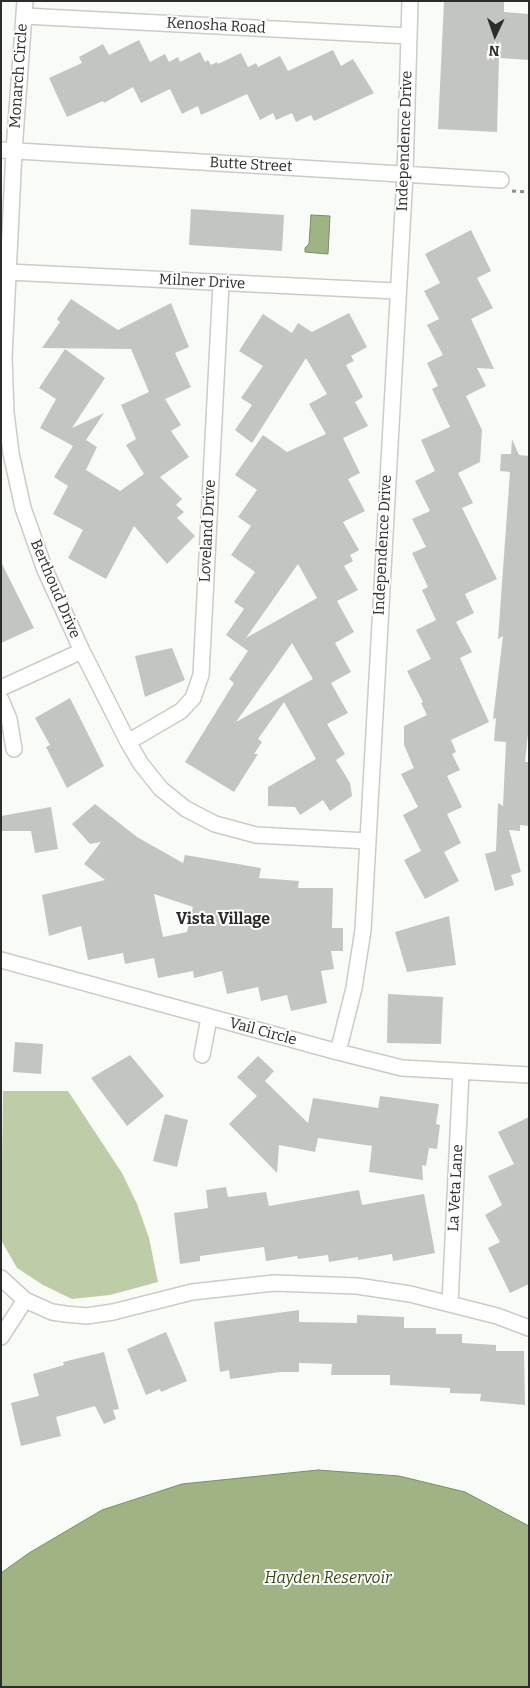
<!DOCTYPE html>
<html>
<head>
<meta charset="utf-8">
<style>
	body { margin:0 }
	#map { position:relative; width:530px; height:1688px; overflow:hidden; background:#f9fbf7; font-family:Bitter,serif }
	canvas { display:block }
	.frame { position:absolute; inset:0; border:2px solid #2c2d2b; pointer-events:none }
	.north { position:absolute; left:470px; top:10px; width:50px; height:50px; -webkit-text-stroke:4px #fff; paint-order:stroke; rotate:183deg; font-size:14px; font-weight:700; line-height:20px; text-align:center; color:#2c2d2b }
	.north::after { content:''; display:block; margin:auto; width:18px; height:22px; background:#2c2d2b; clip-path:polygon(50% 0,100% 100%,50% 72%,0 100%) }
</style>
</head>
<body>
<div id="map">
<canvas width="530" height="1688"></canvas>
<div class="frame"></div>
<div class="north">N</div>
</div>
<script>
const context = document.querySelector('canvas').getContext('2d');
context.lineJoin = 'round';
function fill(path, color) {
  context.fillStyle = color;
  context.fill(path, 'evenodd');
}
function shape(rows) {
  const path = new Path2D();
  for (const r of rows) {
    path.moveTo(r[0], r[1]);
    for (let i = 2; i < r.length; i += 2) path.lineTo(r[i], r[i + 1]);
  }
  return path;
}
function strokePath(path, color, width, dash) {
  context.strokeStyle = color;
  context.lineWidth = width;
  context.lineCap = dash ? 'butt' : 'round';
  context.setLineDash(dash || []);
  context.stroke(path);
}
function drawText(font, color, halo, rows, align = 'center') {
  context.font = font + ' Bitter,serif';
  context.lineWidth = 4;
  context.setLineDash([]);
  context.textBaseline = 'middle';
  context.strokeStyle = halo;
  context.fillStyle = color;
  for (const [text, x, y, turn = 0] of rows) {
    context.save();
    context.translate(x, y);
    context.rotate((+turn || 0) * Math.PI / 180);
    context.textAlign = isNaN(turn) ? turn : align;
    if (halo) context.strokeText(text, 0, 0);
    context.fillText(text, 0, 0);
    context.restore();
  }
}
const green = shape([
	[3,1091,68,1091,122,1173,137,1204,149,1238,158,1282,110,1295,72,1299,43,1285,17,1268,1,1240]
]);
const water = shape([
	[311,215,330,216,328,254,305,252,305,248,309,244,311,215],
	[318,1470,399,1476,465,1492,529,1526,529,1687,1,1687,1,1573,29,1553,102,1510,182,1484,318,1470]
]);
const building = shape([
	[444,1,504,2,504,12,529,14,529,60,499,58,497,132,438,129],
	[139,40,150,62,165,54,169,62,178,57,180,62,200,52,205,62,208,60,211,65,217,62,218,64,241,53,248,67,256,63,258,67,280,56,288,71,333,50,341,66,353,59,374,93,314,121,311,115,296,122,292,113,276,120,273,113,260,120,247,94,201,115,198,106,182,114,170,89,141,103,133,87,104,103,103,101,67,117,49,78,82,63,79,57,103,44,109,55],
	[191,209,284,215,282,251,189,245],
	[471,230,491,271,477,278,493,308,471,319,494,369,477,368,486,386,466,396,482,430,480,462,458,473,473,503,462,508,497,579,465,594,474,613,456,622,472,652,460,658,489,722,451,740,456,752,452,754,460,770,447,776,462,807,447,814,461,843,444,852,459,881,425,899,404,860,421,851,403,815,418,807,401,774,414,768,404,745,404,726,427,715,421,703,423,702,407,671,431,659,416,630,436,620,422,590,428,587,412,553,426,547,412,519,430,511,415,481,435,471,421,440,450,427,432,389,438,386,427,363,443,355,427,325,439,319,424,291,440,283,425,254],
	[71,299,118,330,171,303,189,347,175,353,191,387,165,399,181,425,171,431,189,457,160,477,182,499,176,505,184,512,177,518,195,536,167,564,134,526,106,579,68,558,83,530,53,514,68,486,54,477,73,446,40,428,56,399,39,388,65,349,105,378,72,428,104,413,86,440,97,447,86,470,120,491,144,474,126,445,136,439,121,405,149,392,131,349,42,348,60,322,57,319],
	[349,313,367,347,351,356,354,361,346,365,363,397,355,402,368,426,343,438,360,473,348,479,365,511,343,522,359,550,350,555,353,561,344,566,358,590,337,601,354,632,335,643,351,672,331,683,348,713,327,724,345,754,336,760,350,783,352,796,330,811,323,800,300,815,295,807,268,806,268,787,316,759,284,702,258,739,262,742,254,754,258,754,234,792,185,762,234,683,229,679,248,651,226,635,244,609,234,602,255,572,231,555,251,526,238,517,257,490,235,475,263,435,287,452,326,434,309,404,327,394,306,358,252,443,235,430,252,405,241,398,263,366,239,351,263,314,292,333,298,323,312,332],
	[298,564,317,598,246,638],
	[292,643,313,679,236,722],
	[512,439,519,455,529,456,529,724,525,762,529,762,529,826,520,825,520,831,509,830,521,872,511,875,514,885,495,891,485,854,496,851,498,803,503,806,506,742,494,741,496,718,493,719,503,636,498,639,510,472,500,471,501,454,511,454],
	[1,562,34,628,1,643],
	[172,648,185,680,145,697,135,656],
	[70,698,104,766,67,788,46,747,50,745,35,718],
	[95,804,137,837,183,863,185,855,261,868,259,878,299,881,298,888,333,888,332,928,343,928,343,951,331,951,334,969,321,971,327,1003,291,1011,287,995,261,1001,258,987,227,994,222,971,194,978,193,971,158,978,154,958,125,964,123,953,88,960,81,926,49,936,42,895,105,880,84,864,101,842,90,844,72,824],
	[154,894,193,907,187,932,163,937],
	[51,807,58,849,35,853,31,831,1,831,1,816],
	[449,916,456,965,407,972,395,932],
	[388,994,443,997,441,1044,387,1043],
	[15,1042,43,1044,41,1074,13,1072],
	[130,1055,164,1096,127,1126,91,1078],
	[258,1056,274,1071,265,1081,308,1123,313,1098,378,1108,380,1096,439,1104,436,1124,440,1125,437,1149,429,1148,426,1166,422,1165,423,1180,369,1172,372,1146,318,1138,315,1152,279,1145,277,1173,229,1124,257,1096,237,1077],
	[165,1114,188,1120,177,1167,153,1161],
	[529,1117,529,1284,510,1293,488,1248,500,1242,485,1215,502,1205,488,1176,514,1164,498,1132],
	[226,1187,228,1197,266,1192,269,1206,359,1190,362,1205,424,1194,435,1253,393,1261,392,1254,358,1260,358,1257,329,1262,328,1255,298,1259,297,1256,266,1261,264,1247,200,1256,200,1261,180,1264,174,1213,208,1208,206,1190],
	[299,1310,299,1322,357,1323,357,1315,404,1317,404,1328,436,1328,436,1334,462,1334,462,1343,496,1345,496,1351,524,1351,525,1405,480,1401,481,1394,450,1393,450,1388,390,1385,390,1375,331,1375,332,1364,299,1363,299,1372,280,1372,230,1379,229,1370,220,1372,214,1322],
	[166,1332,187,1381,161,1392,160,1389,146,1395,127,1349],
	[104,1352,119,1409,113,1410,116,1419,104,1424,95,1406,56,1417,61,1436,21,1446,11,1403,39,1396,33,1374,64,1365,63,1362]
]);
const path = shape([
	[512,191,529,192]
]);
const street = shape([
	[25,1,14,151,4,358,6,413,11,453,23,508,45,570,82,651,128,742,141,764,161,789,186,809,215,824,256,835,368,841],
	[24,16,409,36],
	[1,150,501,180],
	[8,272,396,291],
	[1,688,82,651],
	[1,700,9,719,14,749],
	[128,742,181,711,193,698,201,675,221,283],
	[1,960,338,1052,402,1068,529,1075],
	[338,1052,354,988,363,930,405,174,410,1],
	[202,1055,209,1018],
	[1,1278,25,1300,52,1312,65,1314,87,1316,113,1312,192,1292,274,1283,357,1286,410,1294,497,1316,529,1328],
	[450,1303,461,1072],
	[1,1337,25,1300]
]);
const streetNames = [
	["Kenosha Road",216,26,3],
	["Monarch Circle",19,76,-86],
	["Independence Drive",405,141,-88],
	["Butte Street",251,165,3],
	["Milner Drive",202,282,3],
	["Loveland Drive",208,531,-87],
	["Independence Drive",383,545,-87],
	["Berthoud Drive",55,589,67],
	["Vail Circle",263,1032,15],
	["La Veta Lane",456,1188,-87]
];
const neighbourhoodNames = [
	["Vista Village",223,920]
];
const waterNames = [
	["Hayden Reservoir",328,1579]
];
fill(green, '#becda7');
fill(water, '#a0b384');
strokePath(water, '#7d8b69', 1);
fill(building, '#c3c5c1');
strokePath(street, '#caccc8', 18);
strokePath(path, '#8d8e8b', 3, [4, 4]);
strokePath(street, '#fff', 15);
drawText('15px', '#2c2d2b', '#fff', streetNames);
drawText('bold 16px', '#2c2d2b', '#fff', neighbourhoodNames);
drawText('italic 16px', '#374914', '#fff', waterNames);
</script>
</body>
</html>
